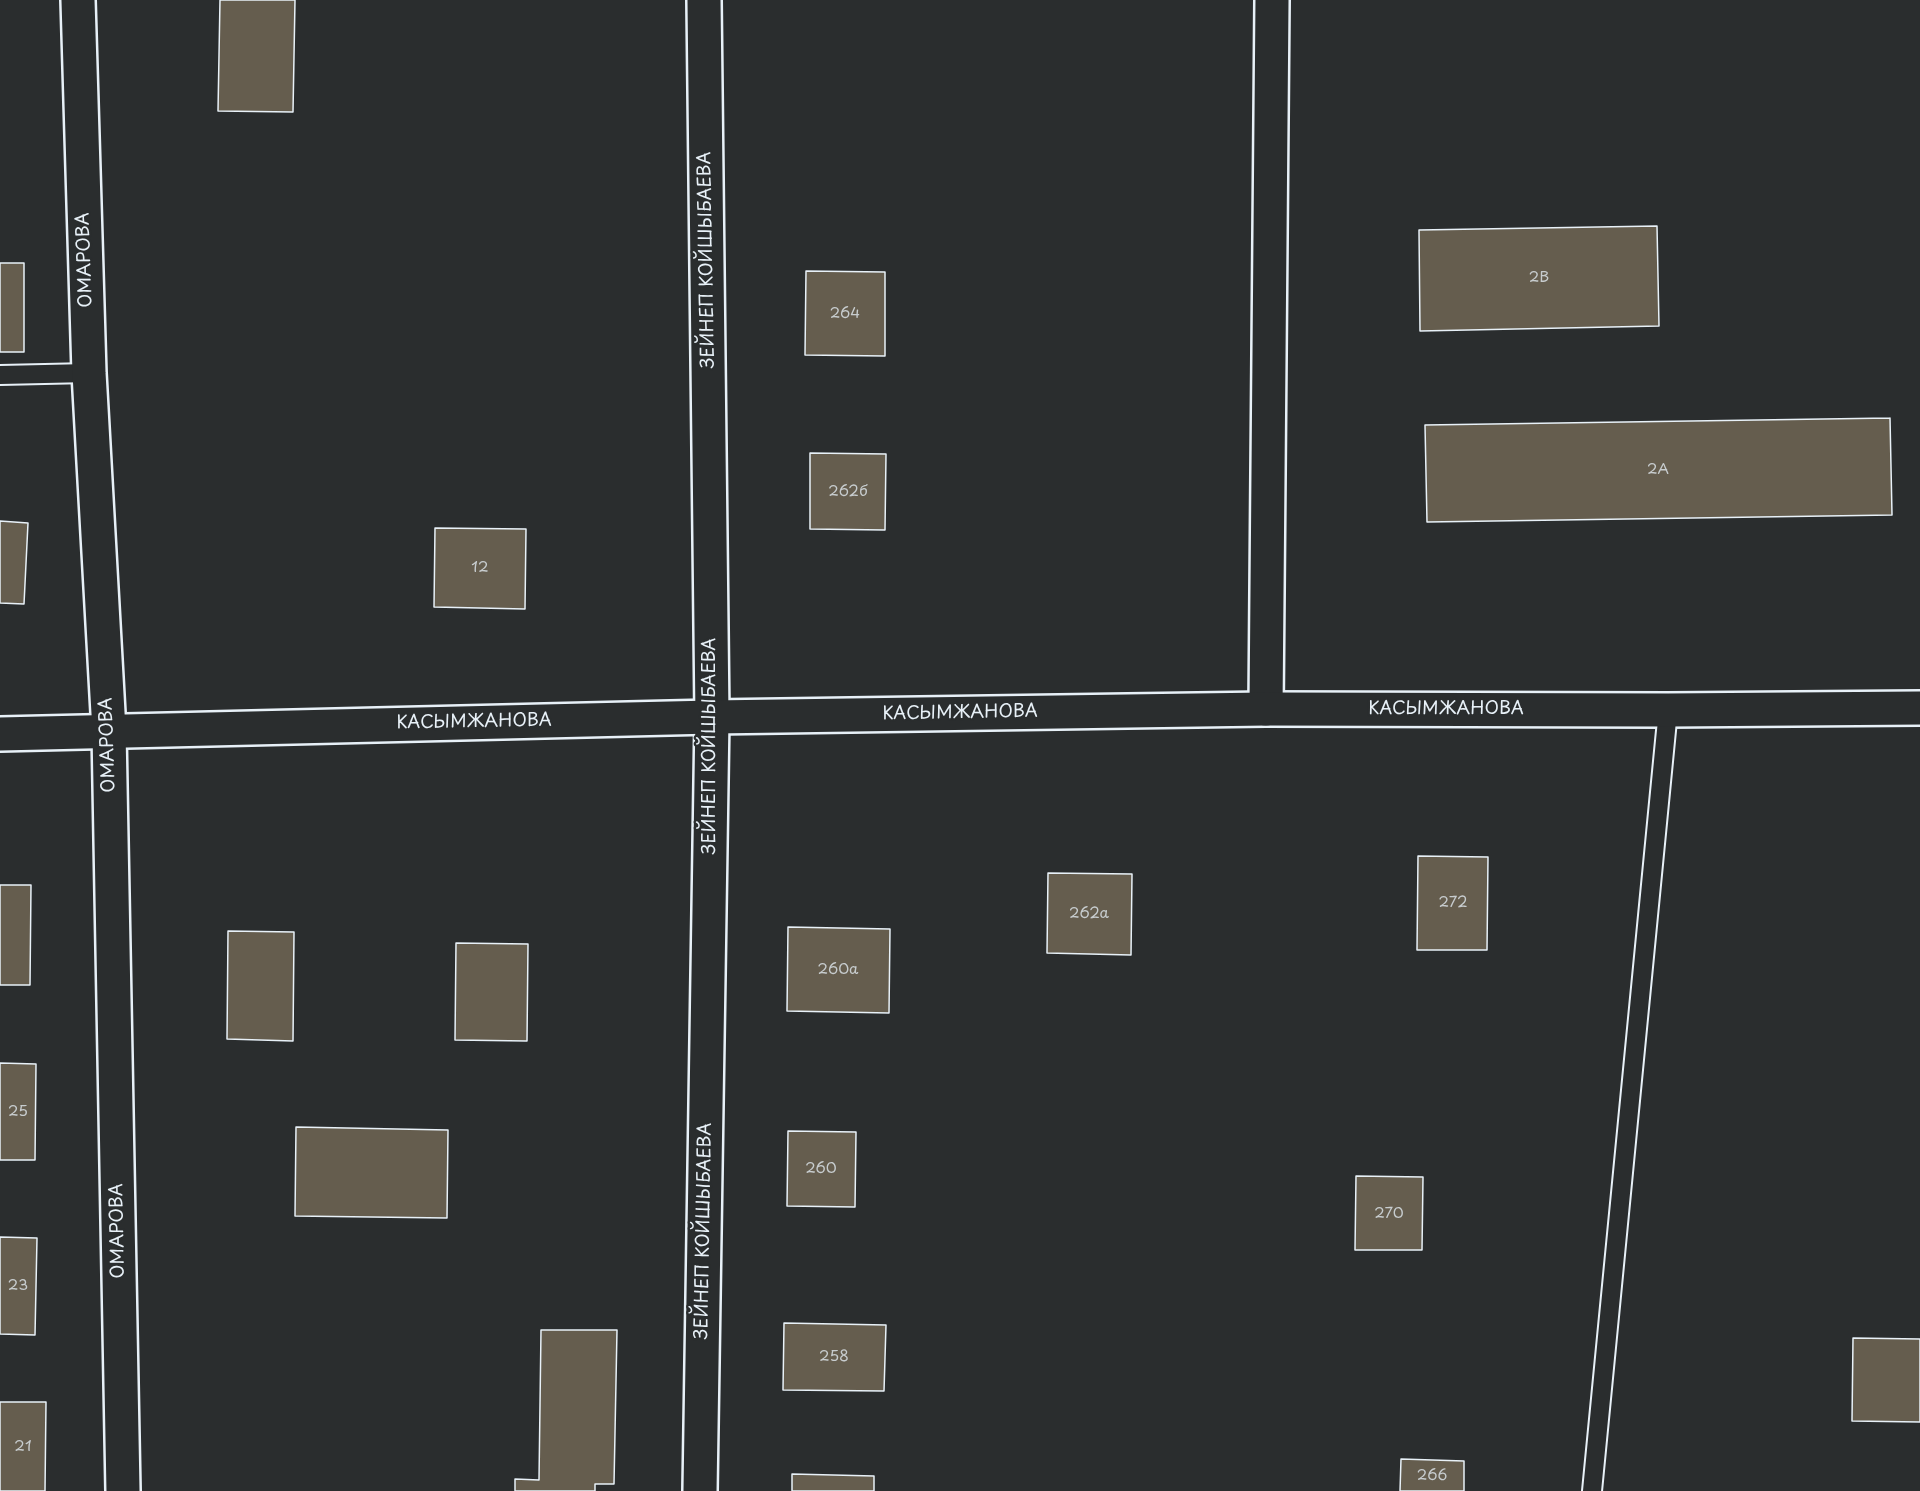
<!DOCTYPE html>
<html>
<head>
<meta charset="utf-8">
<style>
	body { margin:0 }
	canvas { display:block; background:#2a2d2e }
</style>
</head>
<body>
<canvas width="1920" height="1491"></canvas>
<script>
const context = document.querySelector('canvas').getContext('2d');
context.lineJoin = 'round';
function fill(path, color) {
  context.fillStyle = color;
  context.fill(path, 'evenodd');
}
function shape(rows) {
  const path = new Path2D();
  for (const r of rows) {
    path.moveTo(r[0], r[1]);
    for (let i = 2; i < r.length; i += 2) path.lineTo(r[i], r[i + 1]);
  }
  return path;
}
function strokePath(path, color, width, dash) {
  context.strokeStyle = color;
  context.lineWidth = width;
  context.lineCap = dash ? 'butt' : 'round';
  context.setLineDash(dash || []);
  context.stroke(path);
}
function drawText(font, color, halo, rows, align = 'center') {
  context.font = font + ' "Playpen Sans",sans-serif';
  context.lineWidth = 4.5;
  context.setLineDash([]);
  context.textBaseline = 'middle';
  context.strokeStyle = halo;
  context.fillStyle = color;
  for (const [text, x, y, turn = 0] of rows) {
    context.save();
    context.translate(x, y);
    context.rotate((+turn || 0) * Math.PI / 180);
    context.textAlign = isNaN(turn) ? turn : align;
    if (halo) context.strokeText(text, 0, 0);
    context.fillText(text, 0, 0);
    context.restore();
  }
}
const building = shape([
	[220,0,295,0,293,112,218,111,220,0],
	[1657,226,1659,326,1420,331,1419,230,1657,226],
	[0,263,24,263,24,352,0,352,0,263],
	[806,271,885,272,885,356,805,355,806,271],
	[1890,418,1892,515,1427,522,1425,425,1890,418],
	[810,453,886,454,885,530,810,529,810,453],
	[0,521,28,523,24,604,0,603,0,521],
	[435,528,526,529,525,609,434,607,435,528],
	[1418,856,1488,857,1487,950,1417,950,1418,856],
	[1048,873,1132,874,1131,955,1047,953,1048,873],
	[0,885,31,885,30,985,0,985,0,885],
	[788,927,890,929,889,1013,787,1011,788,927],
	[228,931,294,932,293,1041,227,1039,228,931],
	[456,943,528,944,527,1041,455,1040,456,943],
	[0,1063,36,1064,35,1160,0,1160,0,1063],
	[296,1127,448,1130,447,1218,295,1216,296,1127],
	[788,1131,856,1132,855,1207,787,1206,788,1131],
	[1356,1176,1423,1177,1422,1250,1355,1250,1356,1176],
	[0,1237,37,1238,35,1335,0,1334,0,1237],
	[784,1323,886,1325,884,1391,783,1390,784,1323],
	[541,1330,617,1330,614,1484,595,1484,595,1491,515,1491,515,1479,539,1480,541,1330],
	[1853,1338,1920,1339,1920,1422,1852,1421,1853,1338],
	[0,1402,46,1402,45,1491,0,1491,0,1402],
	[1401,1459,1464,1461,1464,1491,1400,1491,1401,1459],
	[792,1474,874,1476,874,1491,792,1491,792,1474]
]);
const lane = shape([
	[0,375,89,373],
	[1592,1491,1668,710]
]);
const street = shape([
	[78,0,89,373,109,731,123,1491],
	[1266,709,1272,0],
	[700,1491,712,717,704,0]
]);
const secondary = shape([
	[0,734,712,717,1266,709,1668,710,1920,708]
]);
const numberNames = [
	["2В",1539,278],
	["264",845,314],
	["2А",1658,470],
	["262б",848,492],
	["12",480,568],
	["272",1453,903],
	["262а",1089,914],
	["260а",838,970],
	["25",18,1112],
	["260",821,1169],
	["270",1389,1214],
	["23",18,1286],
	["258",834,1357],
	["21",23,1447],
	["266",1432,1476]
];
const streetNames = [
	["ОМАРОВА",85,260,-92],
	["ЗЕЙНЕП КОЙШЫБАЕВА",707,260,-91],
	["КАСЫМЖАНОВА",1446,709],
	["КАСЫМЖАНОВА",960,713,-1],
	["КАСЫМЖАНОВА",474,722,-1],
	["ОМАРОВА",108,745,-92],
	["ЗЕЙНЕП КОЙШЫБАЕВА",710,746,-90],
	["ОМАРОВА",118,1231,-91],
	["ЗЕЙНЕП КОЙШЫБАЕВА",704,1231,-89]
];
fill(building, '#655d4e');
strokePath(building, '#e8f1f8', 1.5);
strokePath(lane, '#e8f1f8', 22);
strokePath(street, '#e8f1f8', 38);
strokePath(secondary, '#e8f1f8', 38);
strokePath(lane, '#2a2d2e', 18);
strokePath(street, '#2a2d2e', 33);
strokePath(secondary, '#2a2d2e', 33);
drawText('15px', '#c7ccce', null, numberNames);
drawText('18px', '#e8f1f8', '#2a2d2e', streetNames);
</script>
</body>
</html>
